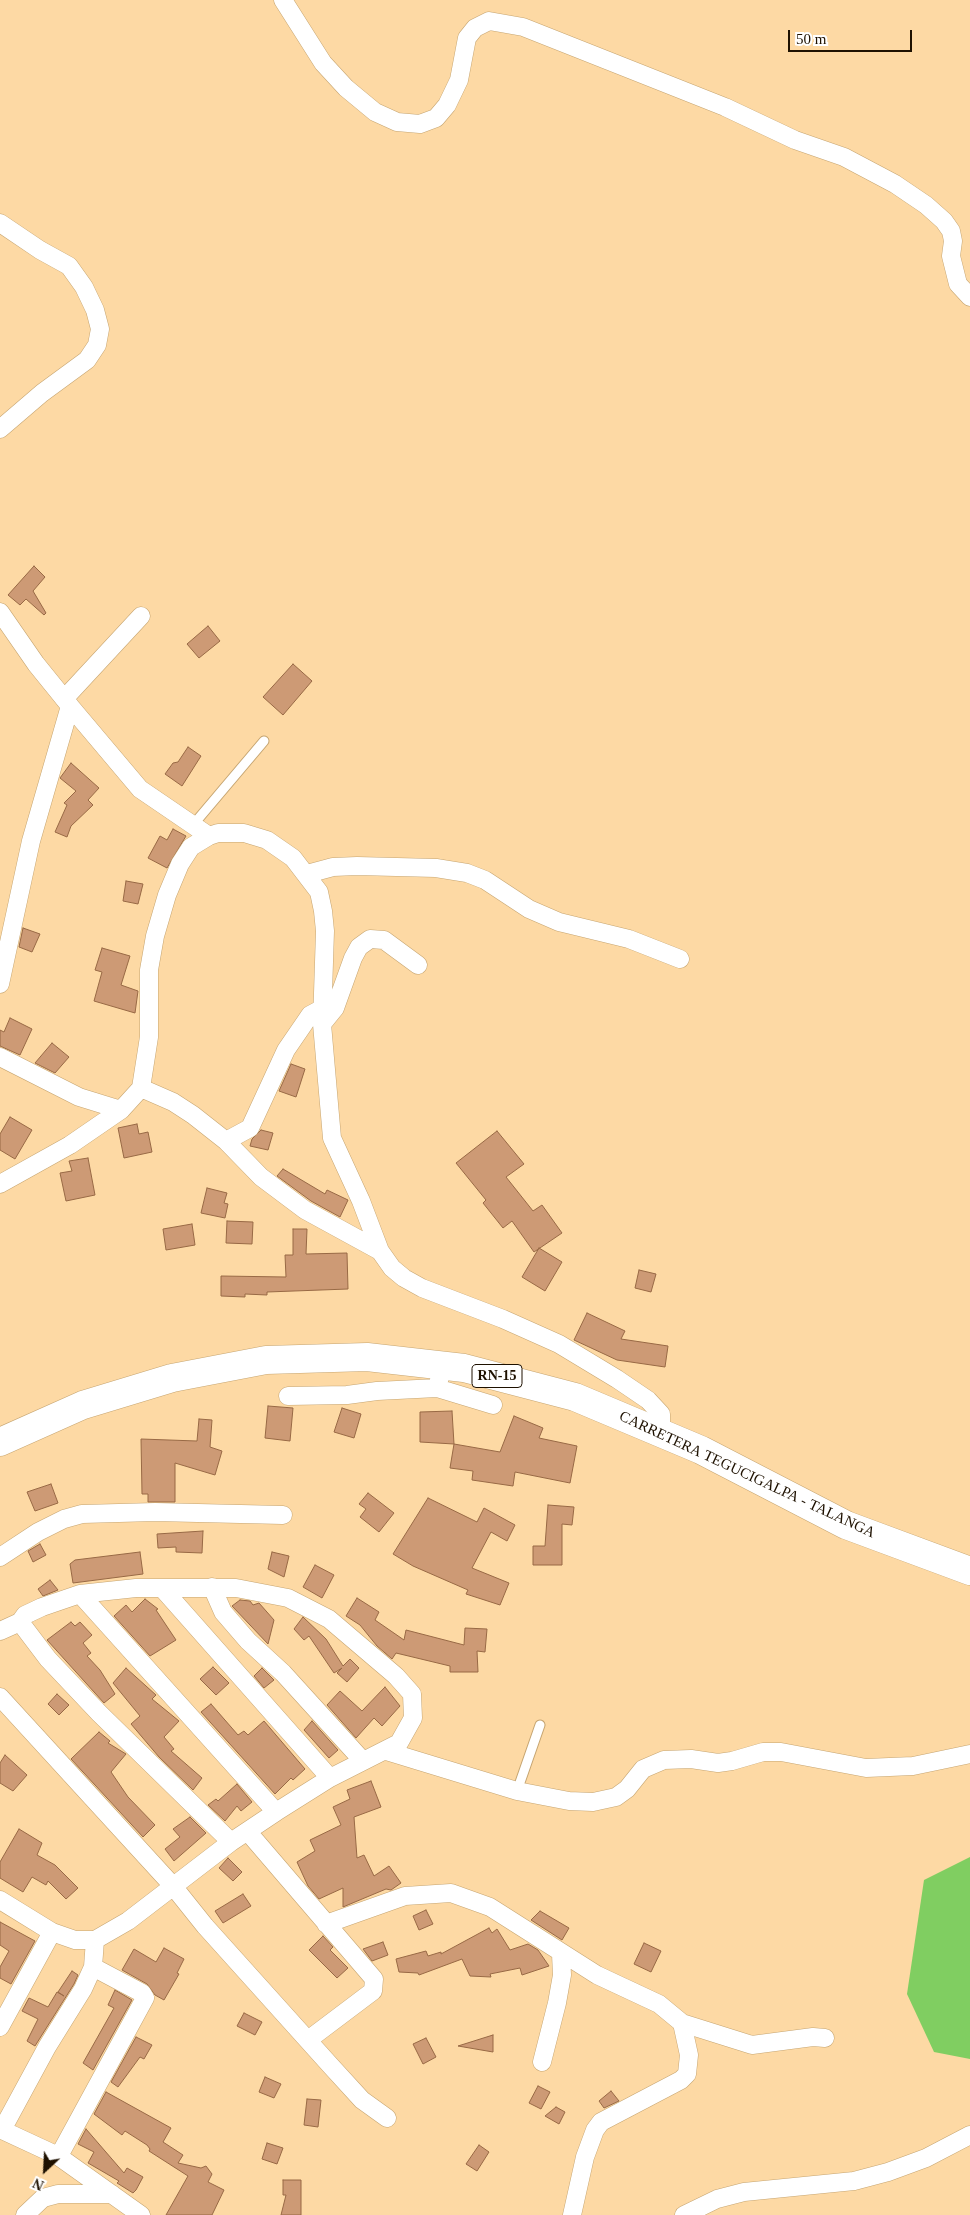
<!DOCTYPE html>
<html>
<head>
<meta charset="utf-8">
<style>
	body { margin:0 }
	#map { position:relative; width:970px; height:2215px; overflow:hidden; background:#fdd9a4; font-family:"Times New Roman",serif }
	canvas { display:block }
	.north { position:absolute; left:20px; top:2145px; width:50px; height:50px; -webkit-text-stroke:4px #fff; paint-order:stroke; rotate:205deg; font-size:14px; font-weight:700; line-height:20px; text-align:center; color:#1e1100 }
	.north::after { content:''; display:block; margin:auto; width:18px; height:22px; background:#1e1100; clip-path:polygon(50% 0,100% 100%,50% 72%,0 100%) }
	.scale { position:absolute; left:788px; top:30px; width:124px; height:22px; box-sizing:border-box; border:2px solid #1e1100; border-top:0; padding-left:6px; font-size:15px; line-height:18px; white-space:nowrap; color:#1e1100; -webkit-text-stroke:4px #fff; paint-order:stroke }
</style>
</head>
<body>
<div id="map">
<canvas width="970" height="2215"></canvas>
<div class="north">N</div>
<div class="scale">50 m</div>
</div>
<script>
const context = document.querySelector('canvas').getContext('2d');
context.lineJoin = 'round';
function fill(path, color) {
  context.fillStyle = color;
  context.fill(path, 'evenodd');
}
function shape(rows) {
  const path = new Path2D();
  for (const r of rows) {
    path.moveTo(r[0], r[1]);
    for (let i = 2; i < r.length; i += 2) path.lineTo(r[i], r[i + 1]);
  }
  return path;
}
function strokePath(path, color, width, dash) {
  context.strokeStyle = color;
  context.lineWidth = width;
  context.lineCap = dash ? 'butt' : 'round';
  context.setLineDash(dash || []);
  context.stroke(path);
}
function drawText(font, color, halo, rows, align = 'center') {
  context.font = font + ' "Times New Roman",serif';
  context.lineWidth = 5;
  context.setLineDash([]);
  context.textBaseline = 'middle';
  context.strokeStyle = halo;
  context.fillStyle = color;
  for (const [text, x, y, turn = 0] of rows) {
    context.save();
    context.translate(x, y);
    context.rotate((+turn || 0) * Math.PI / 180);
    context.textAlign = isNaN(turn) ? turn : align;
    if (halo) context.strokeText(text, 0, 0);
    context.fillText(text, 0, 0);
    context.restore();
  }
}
const water = shape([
	[970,1857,970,2059,934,2052,907,1994,924,1880]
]);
const building = shape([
	[34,566,45,577,33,591,46,613,44,615,26,599,20,605,8,595,34,566],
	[208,626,220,641,199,658,187,644,208,626],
	[293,664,312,681,283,715,263,697,293,664],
	[188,747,201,756,182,786,165,774,173,763,178,762,188,747],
	[71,763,99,788,88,800,93,805,71,826,67,837,55,832,67,805,64,803,76,791,60,778,71,763],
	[173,829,186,836,167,868,148,858,160,836,167,840,173,829],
	[126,881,143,884,138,904,123,901,126,881],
	[23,928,40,934,32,952,19,947,23,928],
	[102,948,130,956,121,985,138,991,135,1013,94,1001,102,972,95,970,102,948],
	[10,1018,32,1029,20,1055,0,1046,0,1030,4,1032,10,1018],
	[52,1043,69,1057,55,1073,35,1063,52,1043],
	[291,1064,305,1069,296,1097,279,1091,291,1064],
	[10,1117,32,1130,15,1159,0,1150,0,1134,10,1117],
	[137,1124,139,1134,148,1132,152,1152,124,1158,118,1128,137,1124],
	[261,1130,273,1133,268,1150,250,1146,252,1139,261,1130],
	[497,1131,524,1164,506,1177,533,1211,542,1205,562,1233,534,1252,512,1221,503,1228,483,1203,486,1200,456,1163,497,1131],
	[88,1158,95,1195,66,1201,60,1173,72,1171,69,1161,88,1158],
	[283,1169,325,1194,327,1190,348,1200,340,1217,311,1201,277,1176,283,1169],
	[207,1188,227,1193,224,1203,228,1204,225,1218,201,1213,207,1188],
	[227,1221,253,1222,252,1244,226,1243,227,1221],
	[192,1224,195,1245,166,1250,163,1229,192,1224],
	[293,1229,307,1229,306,1254,347,1253,348,1289,267,1292,267,1295,245,1294,245,1297,221,1296,221,1276,286,1277,285,1255,293,1255,293,1229],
	[539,1248,562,1262,545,1291,522,1277,539,1248],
	[639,1270,656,1274,651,1292,635,1288,639,1270],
	[587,1313,625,1331,621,1339,668,1346,665,1367,617,1360,574,1340,587,1313],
	[268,1406,293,1408,290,1441,265,1438,268,1406],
	[342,1408,361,1414,354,1438,334,1432,342,1408],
	[452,1411,454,1444,420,1442,420,1412,452,1411],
	[514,1416,543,1428,539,1438,577,1446,570,1483,515,1472,513,1486,472,1480,473,1471,450,1468,454,1444,500,1452,514,1416],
	[199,1419,212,1420,210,1447,222,1451,215,1475,175,1463,175,1502,148,1502,148,1494,142,1494,141,1439,197,1441,199,1419],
	[51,1484,58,1503,35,1511,27,1492,51,1484],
	[368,1493,394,1513,379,1532,360,1517,366,1509,359,1504,368,1493],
	[428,1498,477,1522,484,1508,515,1525,507,1541,491,1532,472,1568,509,1583,500,1605,466,1594,468,1590,413,1566,393,1554,428,1498],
	[548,1505,574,1507,572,1525,562,1524,562,1565,533,1565,533,1546,545,1546,548,1505],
	[203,1531,202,1553,176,1552,176,1547,158,1548,157,1534,203,1531],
	[40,1544,46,1555,33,1562,28,1551,40,1544],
	[140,1552,143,1574,73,1583,70,1564,75,1560,140,1552],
	[272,1552,289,1556,284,1577,268,1569,272,1552],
	[315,1565,334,1575,322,1598,303,1587,315,1565],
	[50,1580,58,1590,43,1596,38,1589,50,1580],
	[357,1598,379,1612,375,1620,404,1640,406,1630,464,1645,465,1628,487,1629,485,1652,477,1651,478,1672,450,1672,450,1666,396,1653,392,1659,377,1646,360,1625,346,1616,357,1598],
	[145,1599,158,1609,156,1610,176,1640,150,1656,114,1616,126,1605,132,1612,145,1599],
	[240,1600,250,1601,253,1605,259,1603,274,1620,268,1644,232,1606,240,1600],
	[303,1617,326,1639,343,1666,350,1659,359,1668,347,1682,337,1673,342,1668,334,1673,309,1636,304,1640,294,1629,303,1617],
	[71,1622,75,1626,80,1622,92,1635,83,1643,91,1653,87,1656,100,1670,115,1694,104,1703,47,1640,71,1622],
	[213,1667,229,1683,216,1695,200,1679,213,1667],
	[126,1668,156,1695,152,1699,179,1721,164,1737,174,1749,171,1751,202,1778,193,1790,159,1757,131,1724,140,1716,113,1683,126,1668],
	[262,1668,274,1680,264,1688,254,1676,262,1668],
	[385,1687,400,1706,382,1726,374,1718,356,1738,327,1705,340,1691,362,1711,385,1687],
	[57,1694,69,1705,59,1715,48,1704,57,1694],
	[211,1704,238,1735,244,1731,248,1735,264,1721,305,1769,293,1780,291,1778,275,1794,201,1712,211,1704],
	[312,1721,338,1750,329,1758,304,1730,312,1721],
	[99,1732,110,1741,108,1743,126,1754,111,1772,128,1797,155,1825,143,1837,71,1759,99,1732],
	[5,1755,27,1775,13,1791,0,1783,0,1763,5,1755],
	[371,1781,381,1807,354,1817,357,1858,364,1855,374,1876,389,1866,401,1883,391,1890,386,1889,343,1907,343,1888,319,1899,308,1886,297,1862,315,1851,310,1840,341,1825,333,1807,350,1799,347,1790,371,1781],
	[237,1784,252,1802,241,1811,237,1806,225,1821,208,1805,216,1799,218,1801,237,1784],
	[190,1817,206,1833,174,1861,165,1849,180,1837,173,1829,190,1817],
	[19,1829,42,1843,37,1855,55,1865,78,1888,66,1899,48,1881,46,1885,32,1877,23,1892,0,1878,0,1862,19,1829],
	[228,1858,242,1872,233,1881,219,1868,228,1858],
	[243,1894,251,1906,223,1923,215,1911,243,1894],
	[426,1910,433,1924,419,1930,413,1916,426,1910],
	[540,1911,569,1928,562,1940,531,1920,540,1911],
	[0,1922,35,1941,11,1984,0,1978,0,1967,9,1951,0,1945,0,1922],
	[489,1928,492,1933,497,1929,510,1950,528,1944,538,1950,549,1966,522,1975,520,1968,490,1974,491,1977,470,1976,462,1959,419,1975,418,1973,399,1972,396,1959,426,1951,428,1956,441,1952,441,1954,489,1928],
	[323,1936,333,1947,330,1950,348,1968,337,1978,309,1950,323,1936],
	[383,1942,388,1955,372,1961,363,1949,383,1942],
	[644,1943,661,1951,651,1972,634,1964,644,1943],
	[164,1948,184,1959,177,1973,179,1974,164,2000,155,1995,147,1984,122,1970,134,1949,156,1962,164,1948],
	[72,1971,78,1975,74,1984,35,2046,27,2041,38,2019,22,2011,29,1998,48,2007,57,1992,64,1996,58,1992,72,1971],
	[115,1990,132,2000,93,2070,83,2063,114,2008,108,2005,115,1990],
	[244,2013,262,2022,255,2035,237,2026,244,2013],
	[493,2035,493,2052,458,2046,493,2035],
	[136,2037,152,2045,144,2059,140,2057,118,2087,111,2082,136,2037],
	[426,2038,436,2057,423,2064,413,2044,426,2038],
	[265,2077,281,2084,274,2098,259,2092,265,2077],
	[538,2086,550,2092,541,2109,529,2103,538,2086],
	[611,2091,619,2101,604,2108,599,2101,611,2091],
	[106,2092,171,2128,163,2142,183,2155,178,2163,201,2168,206,2166,212,2174,208,2182,224,2190,212,2215,166,2215,188,2176,149,2151,150,2149,147,2145,125,2131,122,2135,94,2114,106,2092],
	[307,2099,321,2100,318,2127,304,2125,307,2099],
	[556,2107,565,2112,559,2124,545,2116,556,2107],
	[86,2129,124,2173,127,2168,143,2177,136,2190,133,2193,117,2183,119,2181,88,2163,94,2152,78,2144,86,2129],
	[267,2143,283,2148,277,2164,262,2159,267,2143],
	[479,2145,489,2152,477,2171,466,2164,479,2145],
	[283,2180,301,2180,301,2215,281,2215,286,2195,283,2195,283,2180]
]);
const lane = shape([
	[193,825,264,741],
	[517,1791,540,1725]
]);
const street = shape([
	[283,0,323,63,346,88,375,112,397,122,420,124,436,118,447,105,459,80,467,38,475,28,489,21,523,27,725,107,795,140,844,157,895,184,926,205,944,221,951,231,953,241,951,256,958,284,970,297],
	[0,223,40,250,69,266,84,287,95,310,100,329,97,345,87,360,42,393,0,429],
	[0,612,36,664,70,706,31,841,0,984],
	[64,699,141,616],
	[70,706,140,789,209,836],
	[307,874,333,867,357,866,436,868,467,873,485,880,529,909,559,922,629,939,680,959],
	[322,1024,335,1008,353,958,359,947,370,939,384,940,418,965],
	[0,1057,79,1097,121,1110],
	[141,1088,173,1102,193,1115,226,1141,261,1177,305,1210,380,1251],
	[226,1141,250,1128,286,1050,310,1015,323,1008],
	[0,1184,70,1145,121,1110,141,1088,149,1037,149,970,155,936,167,895,180,864,191,847,209,836,218,833,244,833,267,840,293,858,319,892,323,911,325,931,322,1024,332,1138,361,1201,380,1251,392,1268,404,1278,422,1288,503,1319,559,1344,617,1379,648,1400,661,1414,661,1431],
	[437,1388,493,1405],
	[288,1396,347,1395,377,1391,437,1388,443,1365],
	[0,1557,38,1532,64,1519,82,1514,155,1512,283,1515],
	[212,1587,223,1612,248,1641,283,1673,362,1760],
	[162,1588,330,1778],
	[80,1594,276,1812],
	[0,1631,20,1622,48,1659,99,1713,231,1842],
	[0,1697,173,1886,205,1926,330,2065,362,2100,387,2118],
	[386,1751,517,1791,569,1801,593,1802,616,1797,627,1789,643,1769,664,1760,691,1759,718,1763,732,1761,763,1752,781,1752,866,1768,913,1766,970,1754],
	[248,1832,374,1979,373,1991,308,2040],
	[0,1900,52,1932,75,1940,95,1940,128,1921,231,1842,276,1812,330,1778,399,1743,413,1718,412,1694,396,1676,329,1619,288,1598,236,1588,136,1588,80,1594,42,1607,25,1615,20,1622],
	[326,1924,405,1896,451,1893,490,1907,597,1975,659,2004,682,2023,689,2055,687,2074,681,2080,601,2122,595,2130,585,2157,572,2215],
	[682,2023,752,2045,813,2037,825,2038],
	[0,2027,52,1932],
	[542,2062,557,2003,562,1975,561,1954],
	[0,2129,2,2130,47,2047,83,1989,93,1967,95,1940],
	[2,2130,56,2155,60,2154,145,1998,142,1993,93,1967],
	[58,2156,141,2215],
	[25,2215,43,2198,58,2194,112,2194],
	[684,2215,717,2199,744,2192,854,2181,888,2172,926,2158,970,2135]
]);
const primary = shape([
	[0,1442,83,1405,172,1378,266,1360,367,1357,464,1368,575,1397,701,1450,846,1525,970,1571]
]);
const shields = [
	[497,1376,50]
];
const shieldNames = [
	["RN-15",497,1376]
];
const streetNames = [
	["CARRETERA TEGUCIGALPA - TALANGA",747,1475,25]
];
fill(water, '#80ce61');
fill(building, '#cd9a75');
strokePath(building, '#986945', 1);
strokePath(lane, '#c6a571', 11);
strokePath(street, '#c6a571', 19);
strokePath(primary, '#c6a571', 29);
strokePath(lane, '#fff', 9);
strokePath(street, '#fff', 18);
strokePath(primary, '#fff', 28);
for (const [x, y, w] of shields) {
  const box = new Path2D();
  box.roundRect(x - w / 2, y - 11.5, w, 23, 4);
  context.fillStyle = '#fff';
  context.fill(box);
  strokePath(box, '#1e1100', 1);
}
drawText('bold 14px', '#1e1100', null, shieldNames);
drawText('15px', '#1e1100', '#fff', streetNames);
</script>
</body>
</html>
